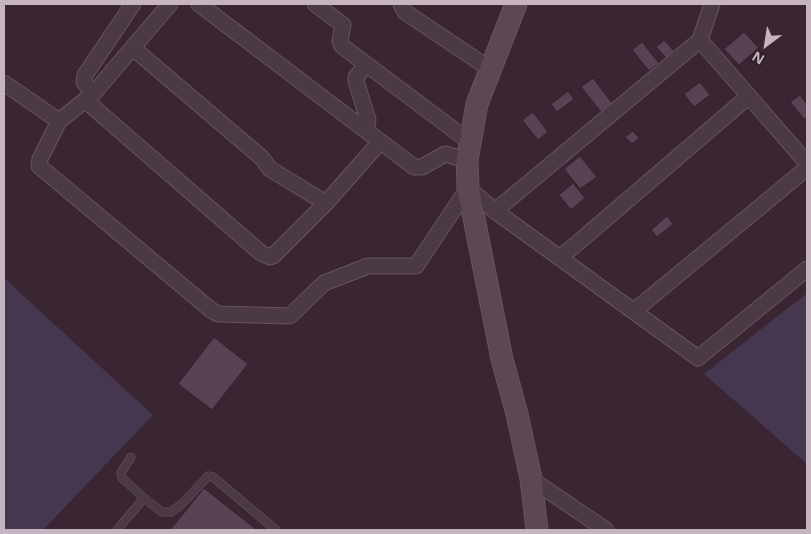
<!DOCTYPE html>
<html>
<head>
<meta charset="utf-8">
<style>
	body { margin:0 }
	#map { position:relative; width:811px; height:534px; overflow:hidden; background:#3a2533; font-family:"Noto Sans",sans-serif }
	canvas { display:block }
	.frame { position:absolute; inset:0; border:5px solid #c6b4c0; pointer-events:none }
	.north { position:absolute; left:741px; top:20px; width:50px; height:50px; -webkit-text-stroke:4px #301e2a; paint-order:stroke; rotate:211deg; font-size:14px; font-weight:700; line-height:20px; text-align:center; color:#c6b4c0 }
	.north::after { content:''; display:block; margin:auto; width:18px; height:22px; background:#c6b4c0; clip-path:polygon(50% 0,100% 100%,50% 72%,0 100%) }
</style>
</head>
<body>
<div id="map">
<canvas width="811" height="534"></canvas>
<div class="frame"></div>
<div class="north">N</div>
</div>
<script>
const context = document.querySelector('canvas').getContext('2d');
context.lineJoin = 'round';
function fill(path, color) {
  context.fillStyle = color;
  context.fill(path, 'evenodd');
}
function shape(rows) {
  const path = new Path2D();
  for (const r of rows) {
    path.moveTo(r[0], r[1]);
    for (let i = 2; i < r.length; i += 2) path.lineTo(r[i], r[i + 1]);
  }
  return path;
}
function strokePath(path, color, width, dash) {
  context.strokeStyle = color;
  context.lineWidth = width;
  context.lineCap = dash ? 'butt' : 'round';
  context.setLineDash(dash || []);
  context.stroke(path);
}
const green = shape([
	[4,278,153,415,43,530,4,530],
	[807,293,807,464,704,374]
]);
const building = shape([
	[744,32,759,48,739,65,724,49,744,32],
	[664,40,674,51,666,58,656,47,664,40],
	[642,42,659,63,649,71,632,50,642,42],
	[593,78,612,103,601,112,581,87,593,78],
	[700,82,710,95,694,107,684,94,700,82],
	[568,91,574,99,557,112,551,104,568,91],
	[800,95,807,104,807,117,804,119,790,102,800,95],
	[533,112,548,132,538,140,522,120,533,112],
	[633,131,639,138,632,144,625,137,633,131],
	[580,156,597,177,580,189,564,169,580,156],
	[573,183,585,198,571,210,559,195,573,183],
	[667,216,673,224,657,237,651,230,667,216],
	[214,337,248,364,212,410,178,384,214,337],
	[204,488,257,530,170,530,204,488]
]);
const lane = shape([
	[144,498,162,512,171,512,182,504,208,476,213,477,276,530],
	[117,530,144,498,122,478,121,473,131,457]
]);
const street = shape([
	[170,4,93,94,59,121,40,159,39,166,211,310,218,314,290,316,324,283,368,266,416,266,468,188,495,211,698,358,807,269],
	[199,4,414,167,422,167,445,154,467,160],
	[315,4,343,25,340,41,342,46,470,142],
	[401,4,405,12,490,69],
	[712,4,700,40,807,163],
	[133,48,262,158,270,169,326,203],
	[366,65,356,77,356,81,368,120,366,129],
	[4,83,59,121],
	[93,94,84,82,85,75,133,4],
	[86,101,261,253,270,257,273,256,326,203,380,142],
	[495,211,700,40],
	[560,258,749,96],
	[634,311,807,168],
	[531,479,606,530]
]);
const secondary = shape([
	[516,4,477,104,467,160,468,188,502,359,517,414,531,479,537,530]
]);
fill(green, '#45374f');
fill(building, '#594253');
strokePath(building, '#32202c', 1);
strokePath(lane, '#665460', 9);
strokePath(street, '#665460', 17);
strokePath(secondary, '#665460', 23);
strokePath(lane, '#4b3945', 8);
strokePath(street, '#4b3945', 15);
strokePath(secondary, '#5d4755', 21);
</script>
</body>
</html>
